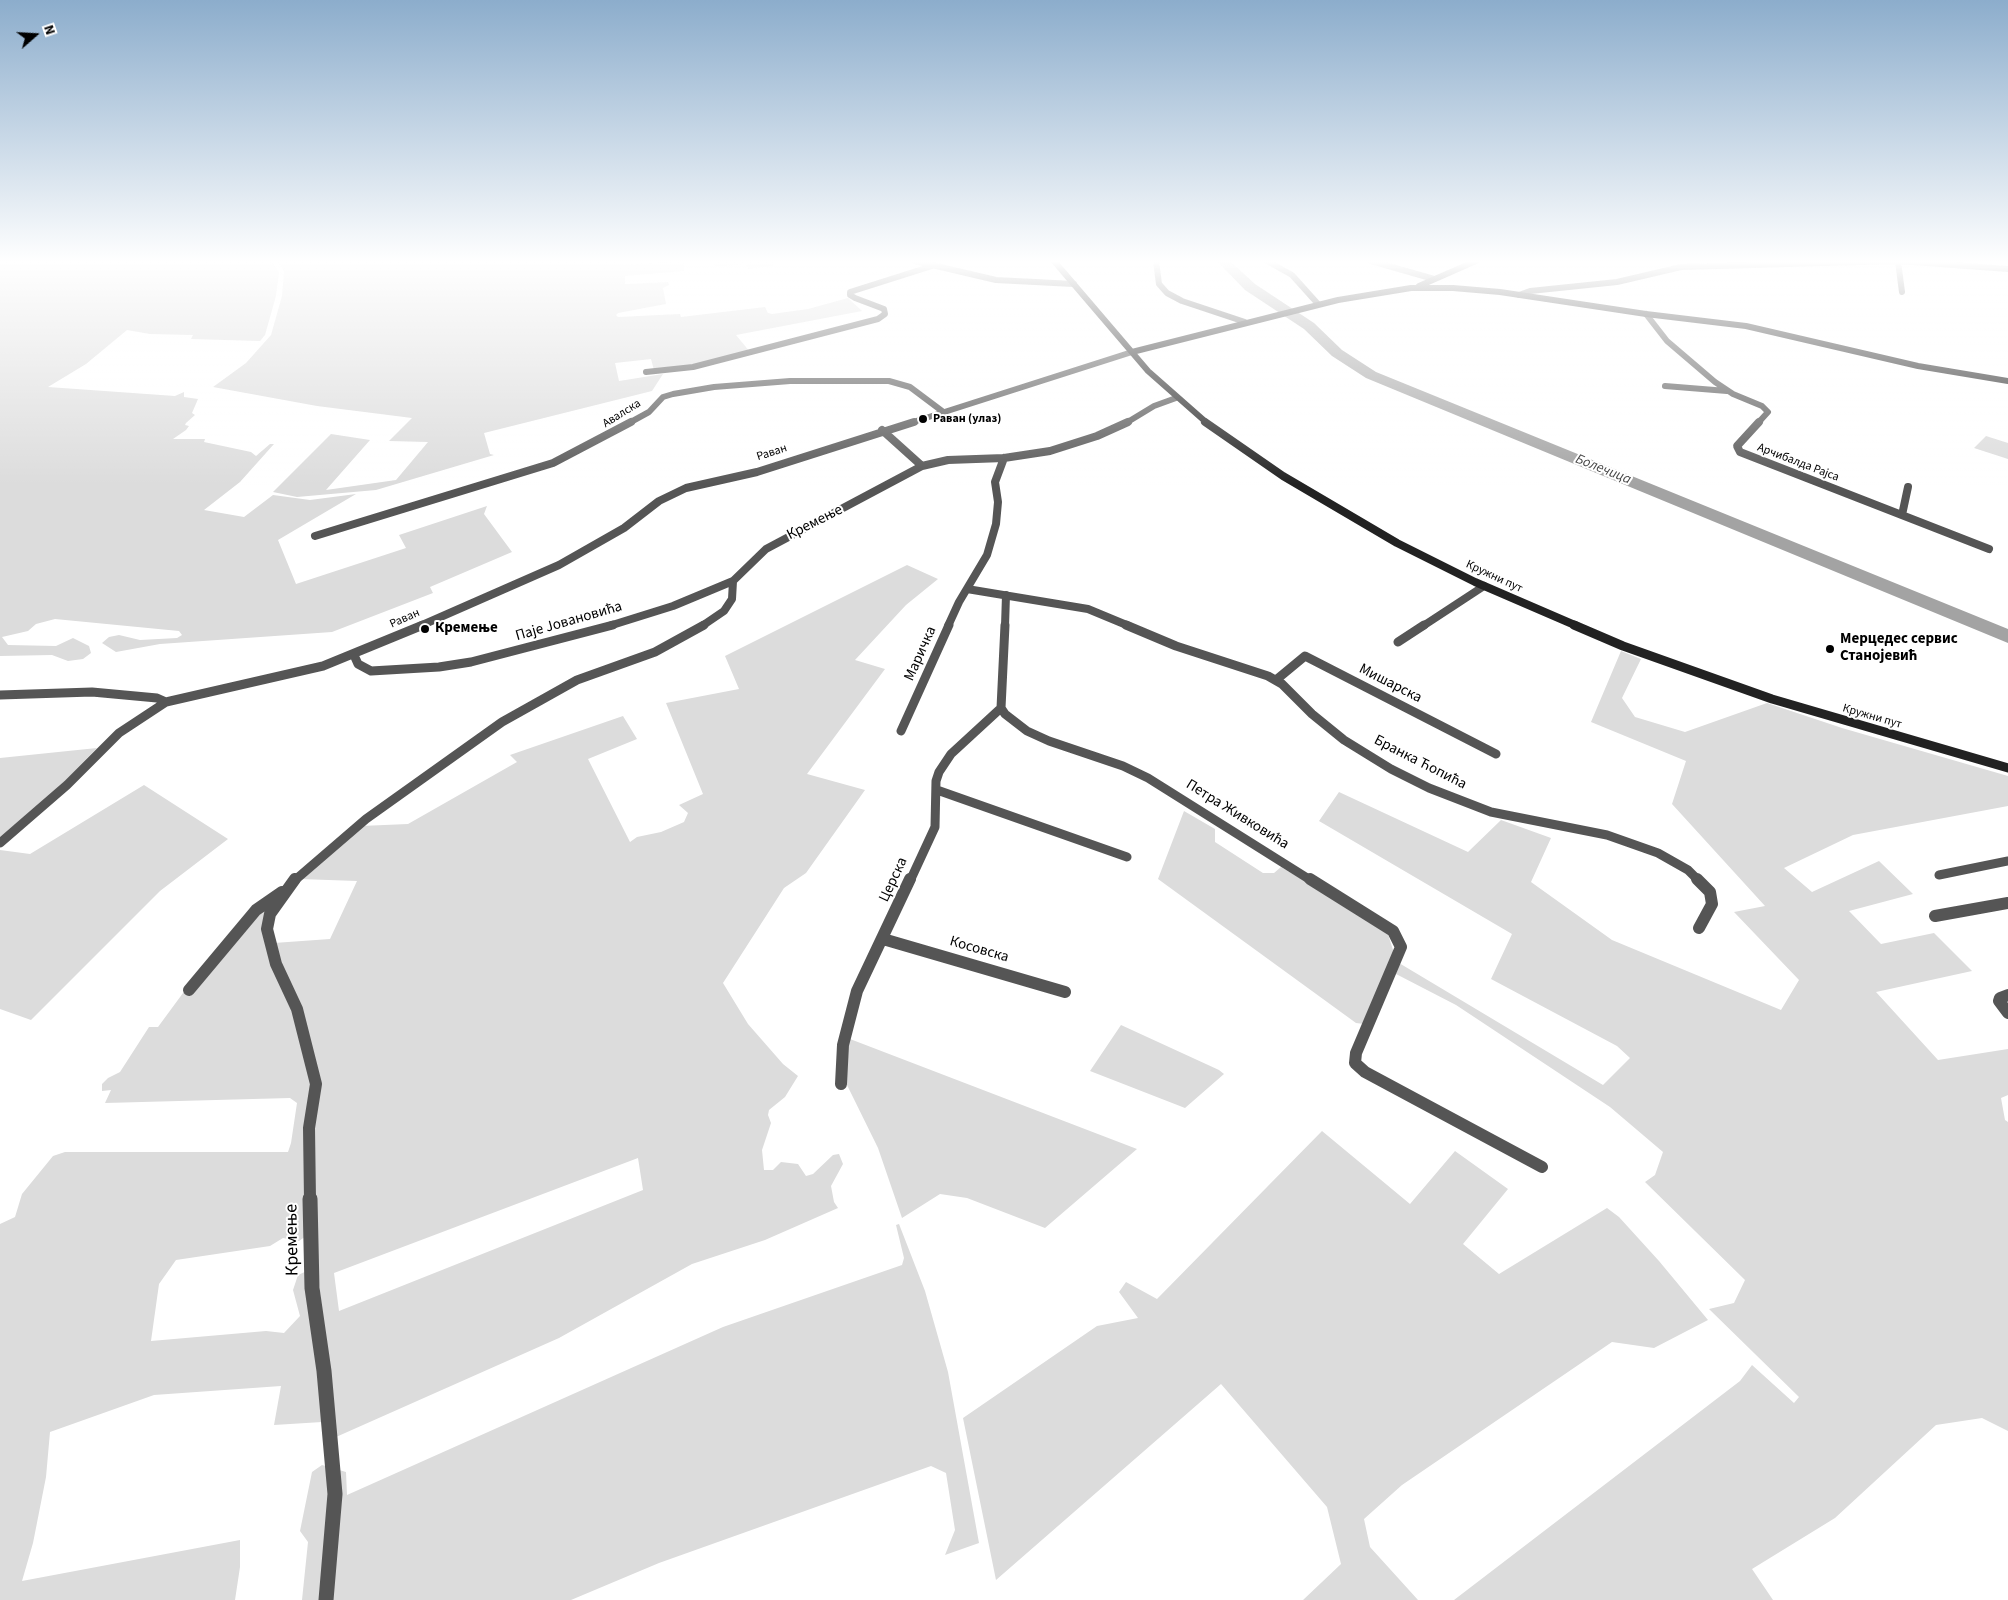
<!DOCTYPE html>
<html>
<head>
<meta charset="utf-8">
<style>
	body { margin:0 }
	#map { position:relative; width:2008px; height:1600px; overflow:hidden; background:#fff; font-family:"Source Sans 3",sans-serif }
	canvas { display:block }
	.north { position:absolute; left:10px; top:10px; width:50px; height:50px; -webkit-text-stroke:4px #fff; paint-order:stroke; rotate:71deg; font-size:14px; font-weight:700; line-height:20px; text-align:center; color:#000 }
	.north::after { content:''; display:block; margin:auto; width:18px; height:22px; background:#000; clip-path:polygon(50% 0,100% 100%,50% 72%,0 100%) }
</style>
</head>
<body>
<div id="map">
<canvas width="2008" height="1600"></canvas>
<div class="north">N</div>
</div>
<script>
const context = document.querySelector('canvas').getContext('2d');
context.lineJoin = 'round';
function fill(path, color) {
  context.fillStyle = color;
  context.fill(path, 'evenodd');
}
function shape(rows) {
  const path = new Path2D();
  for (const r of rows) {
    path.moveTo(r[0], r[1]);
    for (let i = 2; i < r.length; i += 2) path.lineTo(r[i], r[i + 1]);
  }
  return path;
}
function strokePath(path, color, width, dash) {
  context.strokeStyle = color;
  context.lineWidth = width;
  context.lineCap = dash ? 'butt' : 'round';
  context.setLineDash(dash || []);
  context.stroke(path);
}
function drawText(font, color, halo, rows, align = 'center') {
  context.font = font + ' "Source Sans 3",sans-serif';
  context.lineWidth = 4;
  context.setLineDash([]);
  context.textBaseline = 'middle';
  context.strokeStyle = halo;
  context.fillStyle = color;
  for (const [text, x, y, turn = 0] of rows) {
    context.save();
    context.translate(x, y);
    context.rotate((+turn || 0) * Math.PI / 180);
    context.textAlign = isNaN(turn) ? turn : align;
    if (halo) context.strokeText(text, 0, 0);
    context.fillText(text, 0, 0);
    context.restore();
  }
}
const green = shape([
	[0,261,271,261,279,272,276,296,265,335,260,341,191,339,193,335,150,334,127,330,86,364,48,387,175,396,184,392,184,397,198,399,192,413,195,415,186,423,185,425,189,426,186,430,173,439,205,439,204,442,251,452,256,456,270,444,274,444,240,482,204,510,244,517,273,495,310,500,356,494,278,540,296,584,406,548,399,535,487,506,484,514,512,552,430,587,433,593,332,632,160,644,116,652,102,643,109,637,119,635,140,640,177,638,182,635,179,631,55,619,36,624,28,631,2,637,8,645,56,646,73,638,89,646,91,653,83,659,68,661,52,655,0,656],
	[277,261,623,261,621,262,624,265,683,261,684,271,625,276,625,284,668,282,669,285,663,288,666,304,618,313,616,315,618,317,680,314,681,317,765,307,768,313,772,314,808,309,848,298,862,311,736,335,750,352,693,366,654,370,651,359,615,363,619,381,663,374,652,391,484,433,490,454,494,455,376,490,297,497,273,492,331,434,370,440,326,490,396,480,428,442,389,441,412,418,317,406,213,387,246,363,271,335,282,296,284,271],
	[712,261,772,261,774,266,748,269,746,264,716,267],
	[1986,436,2008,443,2008,459,1974,448],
	[907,565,938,579,906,605,855,660,885,669,807,774,865,790,806,873,784,888,723,983,748,1024,783,1064,798,1076,785,1097,769,1110,768,1115,771,1123,762,1150,764,1170,773,1170,781,1162,798,1164,806,1176,813,1174,833,1155,839,1154,843,1164,831,1186,834,1202,838,1208,765,1240,692,1264,559,1338,336,1437,319,1283,316,1226,313,1127,319,1083,274,943,330,939,357,881,300,879,361,826,408,824,517,762,510,755,623,716,637,739,588,759,630,842,637,837,661,832,684,822,688,813,679,805,703,794,666,703,739,689,725,656],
	[638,1158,643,1190,339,1311,334,1273],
	[1621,651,1641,659,1622,698,1635,717,1685,732,1767,703,1842,728,2008,776,2008,806,1853,835,1784,868,1812,892,1879,861,1913,894,1849,911,1881,944,1934,933,1972,971,1876,992,1938,1060,2008,1049,2008,1095,2001,1098,2005,1120,2008,1122,2008,1431,1982,1418,1936,1425,1835,1518,1752,1569,1773,1600,1454,1600,1740,1381,1752,1365,1794,1403,1799,1397,1709,1309,1734,1303,1745,1280,1645,1182,1655,1175,1663,1152,1610,1107,1456,1005,1396,974,1399,963,1603,1085,1630,1058,1617,1046,1491,979,1512,934,1319,821,1339,792,1468,852,1501,820,1551,838,1531,882,1612,940,1781,1010,1799,980,1734,912,1765,906,1672,804,1686,761,1591,722],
	[97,748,57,789,0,837,0,758],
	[144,785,228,839,160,891,31,1020,0,1009,0,850,30,854],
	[1184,811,1215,829,1215,842,1263,873,1274,873,1281,867,1386,928,1394,953,1364,1024,1356,1023,1158,879],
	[260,909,270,910,267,914,313,1085,306,1236,299,1241,283,1238,270,1246,176,1260,159,1284,151,1341,266,1331,284,1333,300,1316,293,1290,298,1275,307,1271,322,1422,274,1425,281,1386,154,1395,50,1432,46,1477,33,1543,22,1581,240,1540,240,1567,235,1600,0,1600,0,1224,15,1217,22,1194,53,1156,65,1152,288,1152,291,1143,297,1103,290,1098,105,1103,111,1090,102,1091,102,1084,108,1078,120,1072,149,1027,158,1027,183,993,189,993],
	[1121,1025,1219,1070,1224,1074,1185,1108,1090,1071],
	[850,1039,1137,1149,1045,1228,967,1198,940,1194,902,1218,878,1148,847,1085,845,1054],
	[1322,1131,1410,1204,1455,1151,1508,1189,1463,1244,1499,1274,1607,1208,1619,1217,1659,1261,1708,1320,1654,1348,1612,1342,1402,1485,1364,1519,1370,1547,1418,1600,1303,1600,1341,1564,1327,1507,1221,1384,996,1580,963,1418,1097,1326,1138,1318,1119,1292,1126,1282,1157,1299],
	[899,1224,925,1291,948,1372,979,1543,945,1555,955,1530,946,1473,931,1466,659,1563,571,1600,302,1600,308,1542,300,1531,312,1472,322,1465,346,1472,347,1495,723,1327,902,1265,904,1258,896,1225]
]);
const river = shape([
	[1217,261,1230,261,1255,284,1314,323,1342,350,1376,372,2008,629,2008,643,1366,378,1332,356,1304,329,1245,290,1217,261]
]);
const streetFar4 = shape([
	[915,261,996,280,1074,284],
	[1156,261,1159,284,1167,293,1182,301,1245,322],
	[1267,261,1292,275,1318,304],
	[1371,261,1434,279],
	[1898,261,2008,269],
	[1898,261,1902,292],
	[1519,295,1530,291,1617,282,1681,267,1897,261],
	[1646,314,1667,341,1715,382,1733,394,1762,406,1768,412,1758,423],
	[646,372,693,367,878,319,885,314,884,309,855,298,850,295,850,292,932,266],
	[1665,386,1727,391],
	[629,423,649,412,663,397,673,394,714,387,790,381,889,381,910,387,942,411],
	[910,423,1132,352],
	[1126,423,1154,406,1176,398]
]);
const streetFar3 = shape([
	[1759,422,1737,446,1740,452,1989,549],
	[882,430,922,466],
	[1902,515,1908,487],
	[315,536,553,463,631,422],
	[967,589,1088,609,1129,626],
	[420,626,559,565,624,528,659,501,686,488,757,472,914,422],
	[609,626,673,606,733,581,766,549,922,466,948,460,1004,458,1050,451,1097,436,1128,422],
	[702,626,724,611,732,599,733,581],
	[948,626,959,602,987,555,996,524,998,502,995,482,1004,458],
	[1005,626,1006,595],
	[1423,626,1484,586]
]);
const streetFar2 = shape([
	[1005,625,1001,708,1005,714,1027,731,1049,741,1123,766,1148,778,1312,881],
	[1126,625,1176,646,1268,676,1282,684,1312,714,1344,740,1391,769,1429,788,1491,812,1607,835,1658,853,1688,870,1699,881],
	[1398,642,1424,625],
	[354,655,358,664,371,671,439,667,471,662,613,625],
	[1276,680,1305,656,1496,754],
	[0,695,92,692,157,698,166,702],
	[901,731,949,625],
	[937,790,1127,857],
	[0,843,67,785,119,733,166,702,323,666,423,625],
	[1939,875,2008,861],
	[294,881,366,819,502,722,577,680,655,652,704,625],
	[910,881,935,827,936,781,939,772,951,754,1001,708]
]);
const streetFar1 = shape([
	[295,879,270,914,267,929,276,964,297,1009,316,1084,309,1128,310,1200],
	[1310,879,1393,931,1401,947,1356,1053,1355,1063,1365,1072,1542,1167],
	[1697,879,1710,892,1712,904,1699,928],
	[1935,916,2008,903],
	[883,939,1065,992],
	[189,990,256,910,282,892],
	[2008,995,2000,998,1999,1001,2008,1013],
	[841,1084,843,1045,857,991,910,879]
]);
const street = shape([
	[310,1199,312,1288,324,1371,335,1494,326,1600]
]);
const secondaryFar2 = shape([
	[1054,261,1148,371,1207,423],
	[1419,286,1476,261],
	[1132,352,1338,300,1411,288,1453,288,1500,292,1646,314,1746,326,1918,366,2008,381]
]);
const secondaryFar1 = shape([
	[1205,422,1283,476,1397,543,1475,582,1577,626]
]);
const secondary = shape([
	[1574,625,1623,646,1772,699,2008,768]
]);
const markers = [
	[923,419,5,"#000"],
	[425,629,5,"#000"],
	[1830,649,5,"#000"]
];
const farStreetnames = [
	["Авалска",622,414,-32],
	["Раван",772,453,-18],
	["Арчибалда Рајса",1798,463,21],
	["Кружни пут",1494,577,25],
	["Раван",405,619,-24],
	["Кружни пут",1872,717,16]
];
const farPoinames = [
	["Раван (улаз)",933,419]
];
const farWaternames = [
	["Болечица",1603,470,22]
];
const streetNames = [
	["Кремење",815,523,-27],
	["Паје Јовановића",569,622,-16],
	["Маричка",921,654,-66],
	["Мишарска",1390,684,27],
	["Бранка Ћопића",1420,763,27],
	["Петра Живковића",1237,815,32],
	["Церска",894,880,-65],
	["Косовска",979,950,16]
];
const poiNames = [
	["Кремење",435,629],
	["Мерцедес сервис",1840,640],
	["Станојевић",1840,657]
];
const nearStreetnames = [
	["Кремење",293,1240,-91]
];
fill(green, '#dcdcdc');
fill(river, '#a3a3a3');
strokePath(streetFar4, '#555', 6);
strokePath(streetFar3, '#555', 8);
strokePath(streetFar2, '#555', 9);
strokePath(streetFar1, '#555', 12);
strokePath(street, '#555', 15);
strokePath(secondaryFar2, '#222', 6);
strokePath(secondaryFar1, '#222', 8);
strokePath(secondary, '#222', 9);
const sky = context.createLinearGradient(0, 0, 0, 485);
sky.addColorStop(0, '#8cadcc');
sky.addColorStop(0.54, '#fff');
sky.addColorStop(1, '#ffffff00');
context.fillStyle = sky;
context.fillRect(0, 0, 2008, 485);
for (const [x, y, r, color] of markers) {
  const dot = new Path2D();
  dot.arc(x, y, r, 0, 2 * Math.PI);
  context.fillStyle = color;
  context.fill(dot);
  strokePath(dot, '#fff', 2);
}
drawText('12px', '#000', '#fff', farStreetnames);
drawText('bold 12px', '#000', '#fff', farPoinames, 'left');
drawText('italic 14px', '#444', '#fff', farWaternames);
drawText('15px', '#000', '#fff', streetNames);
drawText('bold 15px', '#000', '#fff', poiNames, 'left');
drawText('18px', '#000', '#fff', nearStreetnames);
</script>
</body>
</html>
